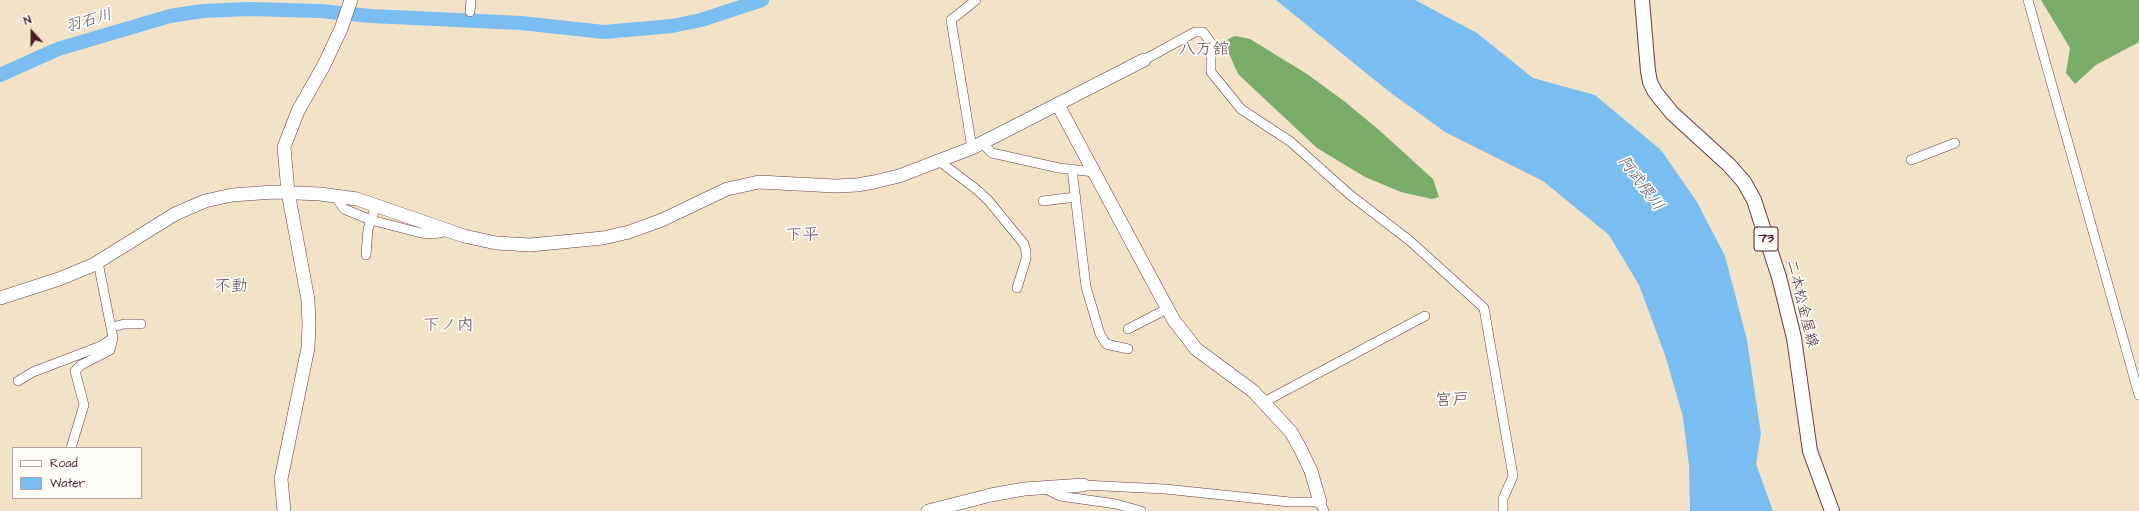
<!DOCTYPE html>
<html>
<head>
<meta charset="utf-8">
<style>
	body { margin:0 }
	#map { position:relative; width:2139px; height:511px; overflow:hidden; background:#f2e3c8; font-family:"Architects Daughter",sans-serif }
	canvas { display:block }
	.legend { position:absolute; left:12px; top:447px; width:130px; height:52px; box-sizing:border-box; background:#fdfcf7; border:1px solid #b5a4a5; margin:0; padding:5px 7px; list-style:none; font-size:12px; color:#4a1f2b }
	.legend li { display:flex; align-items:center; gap:8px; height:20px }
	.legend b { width:20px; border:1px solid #b5a4a5 }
	.north { position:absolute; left:12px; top:12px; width:40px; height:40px; -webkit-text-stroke:3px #fdfcf7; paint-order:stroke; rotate:339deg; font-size:11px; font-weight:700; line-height:16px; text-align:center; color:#4a1f2b }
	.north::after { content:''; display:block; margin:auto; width:14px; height:18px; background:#4a1f2b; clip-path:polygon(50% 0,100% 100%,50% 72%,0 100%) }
</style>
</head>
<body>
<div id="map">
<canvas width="2139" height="511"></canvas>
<ul class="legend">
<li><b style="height:5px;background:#fff"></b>Road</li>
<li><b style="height:11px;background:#7abdf0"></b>Water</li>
</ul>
<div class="north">N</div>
</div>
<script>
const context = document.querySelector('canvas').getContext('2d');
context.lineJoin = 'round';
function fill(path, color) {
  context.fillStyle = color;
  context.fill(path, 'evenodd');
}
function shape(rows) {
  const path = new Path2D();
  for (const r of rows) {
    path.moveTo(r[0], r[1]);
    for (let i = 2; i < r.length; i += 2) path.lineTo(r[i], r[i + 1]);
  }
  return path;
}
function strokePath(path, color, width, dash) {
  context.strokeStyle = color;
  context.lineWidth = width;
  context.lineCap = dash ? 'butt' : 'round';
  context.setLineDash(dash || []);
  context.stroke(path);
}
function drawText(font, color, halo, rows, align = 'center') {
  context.font = font + ' "Architects Daughter","Klee One",sans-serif';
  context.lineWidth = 3.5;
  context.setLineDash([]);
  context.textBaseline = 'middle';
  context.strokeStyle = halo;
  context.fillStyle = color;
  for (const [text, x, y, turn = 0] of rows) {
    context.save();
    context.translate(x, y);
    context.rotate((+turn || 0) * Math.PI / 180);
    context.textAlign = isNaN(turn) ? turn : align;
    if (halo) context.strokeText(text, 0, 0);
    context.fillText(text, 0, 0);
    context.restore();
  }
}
const forest = shape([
	[2041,0,2139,0,2139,42,2096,65,2075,84,2066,73,2070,48],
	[1235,36,1250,39,1307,74,1344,101,1379,130,1433,179,1439,197,1432,199,1401,192,1365,177,1317,148,1238,74,1227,49,1228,39]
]);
const water = shape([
	[1276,0,1415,0,1477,33,1533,78,1595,95,1661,150,1697,202,1725,256,1747,340,1761,434,1756,464,1773,511,1690,511,1689,466,1683,417,1665,355,1639,285,1609,235,1543,181,1445,132,1387,90]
]);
const river = shape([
	[0,75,58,49,170,16,203,11,249,9,320,11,371,16,521,23,604,32,672,26,701,20,762,0]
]);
const street = shape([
	[2028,0,2139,395],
	[470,12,471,0],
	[1144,60,1195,32,1203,32,1211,43,1211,72,1241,109,1291,142,1349,194,1410,241,1484,308,1513,476,1503,499,1503,511],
	[982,143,992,153,1059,168,1094,172],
	[972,148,951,20,976,0],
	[1911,160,1955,143],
	[939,161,976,189,988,200,1024,244,1026,252,1026,259,1017,288],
	[1072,169,1086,287,1100,334,1106,344,1128,349],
	[335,196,344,209,371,220,421,233,434,234,448,231],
	[1043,201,1076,197],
	[366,255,368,229,376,206],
	[112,327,124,324,141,324],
	[1128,329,1167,309],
	[18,381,33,372,101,346,113,338],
	[1264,402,1425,316],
	[71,448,84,405,75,371,81,365,110,350,113,338,98,262],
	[1083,485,1165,489,1290,502,1320,502,1324,511],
	[1044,488,1060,496,1116,504,1141,511]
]);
const secondary = shape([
	[1058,105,1173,319,1196,349,1253,391,1291,432,1300,448,1311,471,1320,502],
	[0,298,59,279,93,265,175,214,205,201,232,195,274,192,320,194,357,199,464,236,496,243,530,245,603,238,629,232,662,220,727,189,759,182,835,186,857,185,874,182,899,176,972,148,1144,60],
	[284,511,281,479,308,348,309,325,308,300,288,192,284,147,298,111,324,65,341,29,351,0],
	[928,511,991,495,1024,489,1083,485]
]);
const primary = shape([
	[1642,0,1648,71,1650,82,1655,92,1672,113,1729,165,1744,182,1754,200,1779,277,1794,338,1810,451,1832,511]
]);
const shields = [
	[1766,239,24]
];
const shieldNames = [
	["73",1766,239]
];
const streetNames = [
	["二本松金屋線",1801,304,76]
];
const waterNames = [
	["羽石川",89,22,-16],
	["阿武隈川",1640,184,53]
];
const quarterNames = [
	["八万舘",1204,50],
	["下平",802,236],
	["不動",231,287],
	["下ノ内",448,326],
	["宮戸",1452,401]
];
fill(forest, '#78ac68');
fill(water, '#7abdf0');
strokePath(river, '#7abdf0', 14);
strokePath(street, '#633c43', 10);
strokePath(secondary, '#633c43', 14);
strokePath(primary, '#633c43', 16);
strokePath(street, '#fff', 9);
strokePath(secondary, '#fff', 13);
strokePath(primary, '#fff', 14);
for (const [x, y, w] of shields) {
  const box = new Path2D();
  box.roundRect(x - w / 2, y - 12, w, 24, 3);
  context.fillStyle = '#fdfcf7';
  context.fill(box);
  strokePath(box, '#4a1f2b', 1);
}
drawText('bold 14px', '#4a1f2b', null, shieldNames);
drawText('15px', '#4a1f2b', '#fdfcf7', streetNames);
drawText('italic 16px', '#5b5670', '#fdfcf7', waterNames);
drawText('17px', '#6c4c63', '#fdfcf7', quarterNames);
</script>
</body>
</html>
